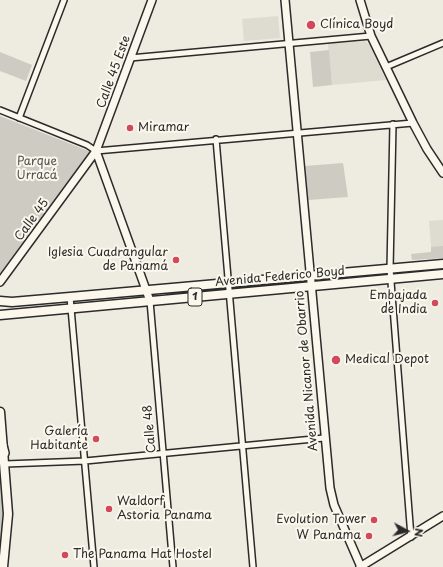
<!DOCTYPE html>
<html>
<head>
<meta charset="utf-8">
<style>
	body { margin:0 }
	#map { position:relative; width:443px; height:567px; overflow:hidden; background:#eeebe0; font-family:"Playpen Sans",sans-serif }
	canvas { display:block }
	.north { position:absolute; left:387px; top:511px; width:40px; height:40px; -webkit-text-stroke:3px #fbf7ec; paint-order:stroke; rotate:97deg; font-size:11px; font-weight:700; line-height:16px; text-align:center; color:#2b2b2b }
	.north::after { content:''; display:block; margin:auto; width:14px; height:18px; background:#2b2b2b; clip-path:polygon(50% 0,100% 100%,50% 72%,0 100%) }
</style>
</head>
<body>
<div id="map">
<canvas width="443" height="567"></canvas>
<div class="north">N</div>
</div>
<script>
const context = document.querySelector('canvas').getContext('2d');
context.lineJoin = 'round';
function fill(path, color) {
  context.fillStyle = color;
  context.fill(path, 'evenodd');
}
function shape(rows) {
  const path = new Path2D();
  for (const r of rows) {
    path.moveTo(r[0], r[1]);
    for (let i = 2; i < r.length; i += 2) path.lineTo(r[i], r[i + 1]);
  }
  return path;
}
function strokePath(path, color, width, dash) {
  context.strokeStyle = color;
  context.lineWidth = width;
  context.lineCap = dash ? 'butt' : 'round';
  context.setLineDash(dash || []);
  context.stroke(path);
}
function drawText(font, color, halo, rows, align = 'center') {
  context.font = font + ' "Playpen Sans",sans-serif';
  context.lineWidth = 4;
  context.setLineDash([]);
  context.textBaseline = 'middle';
  context.strokeStyle = halo;
  context.fillStyle = color;
  for (const [text, x, y, turn = 0] of rows) {
    context.save();
    context.translate(x, y);
    context.rotate((+turn || 0) * Math.PI / 180);
    context.textAlign = isNaN(turn) ? turn : align;
    if (halo) context.strokeText(text, 0, 0);
    context.fillText(text, 0, 0);
    context.restore();
  }
}
const built = shape([
	[278,16,280,38,244,41,242,19],
	[365,41,369,44,386,80,332,85,328,44],
	[443,220,443,258,432,259,429,221]
]);
const green = shape([
	[329,50,332,85,313,87,310,52],
	[0,52,32,65,26,81,0,71],
	[0,116,91,152,61,199,0,274],
	[343,163,348,197,308,200,305,166],
	[443,246,443,258,412,260,411,254,431,252,431,247],
	[0,465,4,513,0,567]
]);
const street = shape([
	[130,58,371,36],
	[386,67,443,43],
	[0,110,87,145,96,151,413,123],
	[19,118,64,0],
	[393,124,390,269,411,537],
	[216,139,253,567],
	[70,297,94,567],
	[150,301,173,567],
	[5,464,85,461,324,438]
]);
const secondary = shape([
	[285,0,330,488,334,505,361,567],
	[360,0,371,36,413,123,427,149,443,173],
	[96,151,150,301],
	[0,282,96,151,152,0],
	[360,567,443,516]
]);
const primary = shape([
	[0,301,12,302,70,297,443,264],
	[0,315,443,274],
	[0,412,8,514,3,567]
]);
const highway = shape([
	[0,438,4,453]
]);
const markers = [
	[311,25,5,"#d1495b"],
	[130,128,4,"#d1495b"],
	[176,260,4,"#d1495b"],
	[435,303,4,"#d1495b"],
	[336,360,5,"#d1495b"],
	[96,439,4,"#d1495b"],
	[109,509,4,"#d1495b"],
	[374,520,4,"#d1495b"],
	[369,536,4,"#d1495b"],
	[65,555,4,"#d1495b"]
];
const shields = [
	[195,297,14]
];
const shieldNames = [
	["1",195,297]
];
const poiNames = [
	["Clínica Boyd",320,25],
	["Miramar",138,128],
	["Iglesia Cuadrangular",168,253,"right"],
	["de Panamá",168,267,"right"],
	["Embajada",427,296,"right"],
	["de India",427,310,"right"],
	["Medical Depot",345,360],
	["Galería",88,432,"right"],
	["Habitante",88,446,"right"],
	["Waldorf",117,502],
	["Astoria Panama",117,516],
	["Evolution Tower",366,520,"right"],
	["W Panama",361,536,"right"],
	["The Panama Hat Hostel",73,555]
];
const streetNames = [
	["Calle 45 Este",114,72,-70],
	["Calle 45",32,220,-54],
	["Avenida Federico Boyd",280,277,-5],
	["Avenida Nicanor de Obarrio",307,371,-95],
	["Calle 48",150,429,-95]
];
const parkNames = [
	["Parque",37,162],
	["Urracá",37,176]
];
fill(built, '#dedbd1');
fill(green, '#cecbc2');
strokePath(street, '#2b2b2b', 8);
strokePath(secondary, '#2b2b2b', 10);
strokePath(primary, '#2b2b2b', 11);
strokePath(highway, '#2b2b2b', 12);
strokePath(street, '#fbf7ec', 5);
strokePath(secondary, '#fbf7ec', 7);
strokePath(primary, '#fbf7ec', 8);
strokePath(highway, '#fbf7ec', 9);
for (const [x, y, r, color] of markers) {
  const dot = new Path2D();
  dot.arc(x, y, r, 0, 2 * Math.PI);
  context.fillStyle = color;
  context.fill(dot);
  strokePath(dot, '#fbf7ec', 1.5);
}
for (const [x, y, w] of shields) {
  const box = new Path2D();
  box.roundRect(x - w / 2, y - 9, w, 18, 3);
  context.fillStyle = '#fbf7ec';
  context.fill(box);
  strokePath(box, '#2b2b2b', 1);
}
drawText('bold 11px', '#2b2b2b', null, shieldNames);
drawText('12px', '#2b2b2b', '#fbf7ec', poiNames, 'left');
drawText('12px', '#2b2b2b', '#fbf7ec', streetNames);
drawText('12px', '#545351', '#fbf7ec', parkNames);
</script>
</body>
</html>
